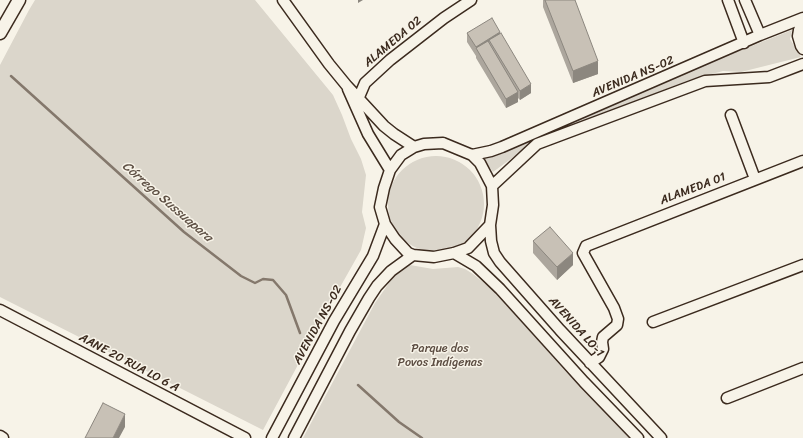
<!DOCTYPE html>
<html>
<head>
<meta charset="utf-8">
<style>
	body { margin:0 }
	canvas { display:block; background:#f7f3e8 }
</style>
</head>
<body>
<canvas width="803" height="438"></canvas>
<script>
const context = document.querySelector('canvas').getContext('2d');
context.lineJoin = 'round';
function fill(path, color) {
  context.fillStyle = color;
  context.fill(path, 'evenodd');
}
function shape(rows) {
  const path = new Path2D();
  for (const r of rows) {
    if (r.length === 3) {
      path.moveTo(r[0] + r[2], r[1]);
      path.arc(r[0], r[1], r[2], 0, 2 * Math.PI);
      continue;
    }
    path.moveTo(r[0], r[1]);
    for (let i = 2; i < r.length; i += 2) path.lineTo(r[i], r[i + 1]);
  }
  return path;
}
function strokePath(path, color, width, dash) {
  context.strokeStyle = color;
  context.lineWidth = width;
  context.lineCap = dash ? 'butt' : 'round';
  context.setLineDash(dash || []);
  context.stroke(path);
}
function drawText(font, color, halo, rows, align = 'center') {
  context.font = font + ' Sriracha,sans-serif';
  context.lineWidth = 3;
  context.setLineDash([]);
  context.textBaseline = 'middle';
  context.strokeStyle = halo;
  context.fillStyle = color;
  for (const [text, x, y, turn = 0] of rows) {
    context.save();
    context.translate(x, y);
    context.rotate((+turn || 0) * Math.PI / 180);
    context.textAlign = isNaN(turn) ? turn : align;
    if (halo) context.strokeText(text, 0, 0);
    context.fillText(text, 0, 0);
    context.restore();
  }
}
const green = shape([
	[35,0,255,0,333,95,342,115,351,139,361,159,366,175,362,212,366,228,361,250,330,305,263,430,0,297,0,65,29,10],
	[792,30,790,39,801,57,741,72,723,71,689,80,535,141,493,172,482,156,681,74],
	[436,204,48],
	[410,265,433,269,458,267,465,269,473,274,495,292,566,372,590,393,631,438,303,438,375,303,396,273,406,266]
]);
const stream = shape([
	[11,76,184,232,241,276,255,283,263,279,273,280,286,295,300,333],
	[358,385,399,422,422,438]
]);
const minor = shape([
	[283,0,329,64,347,86,384,126,394,134,414,147],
	[728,0,744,43],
	[745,0,760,35],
	[803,21,799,30,798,36,801,46,803,49],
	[348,89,368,134,390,170],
	[359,97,365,83,390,60,444,18,471,0],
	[731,115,755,179],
	[443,143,472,155,480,163,492,186,493,205,490,225,468,248,454,253,434,257,413,255,408,253,395,239,385,224,380,207,384,188,390,170,401,155,414,147,424,144,443,143],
	[472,155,491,151,502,147,760,35,803,18],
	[492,186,537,144,705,81,769,77,803,64],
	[490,225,491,241,494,253,500,262,560,330,661,438],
	[454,253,476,266,500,289,584,382,638,438],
	[0,310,245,438],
	[653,322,803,265],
	[590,363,599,357,603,349,602,342,603,337,617,325,618,319,614,308,583,253,586,246,803,161],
	[727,398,803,368],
	[0,436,3,438],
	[272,438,334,321,373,256,385,224],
	[294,438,350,331,369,298,377,286,391,271,413,255]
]);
const major = shape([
	[0,33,19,0]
]);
const wall = shape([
	[543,0,575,0,598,74,573,83,543,7],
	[467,33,500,34,531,93,520,100,518,98,518,102,506,108,476,58,476,56,467,42],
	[533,241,573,265,557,280,533,253]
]);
const shadedWall = shape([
	[358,0,363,0,358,3],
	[500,32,500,41,489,40,489,48,476,48,476,56,476,47],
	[598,61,598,74,573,83,573,71],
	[531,84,531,93,520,100,520,91],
	[518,92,518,102,506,108,506,99],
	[573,253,573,265,557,280,557,267],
	[125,414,125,427,119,438,113,438]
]);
const building = shape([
	[545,0,575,0,598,61,573,71,545,0],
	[492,18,500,32,476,47,467,33,492,18],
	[501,33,531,84,520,91,489,40,501,33],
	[488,41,518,92,506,99,476,48,488,41],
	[550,227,573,253,557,267,533,241,550,227],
	[103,403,125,414,113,438,85,438,103,403]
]);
const streetNames = [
	["ALAMEDA 02",393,42,-40],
	["AVENIDA NS-02",633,77,-23],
	["ALAMEDA 01",693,189,-21],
	["AVENIDA NS-02",318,325,-61],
	["AVENIDA LO-1",576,327,48],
	["AANE 20 RUA LO 6 A",129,363,28]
];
const parkNames = [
	["Parque dos",440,349],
	["Povos Indígenas",440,363]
];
const waterNames = [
	["Córrego Sussuapara",167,202,41]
];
fill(green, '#dbd6cb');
strokePath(stream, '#84786c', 2.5);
strokePath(minor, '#3b2a1e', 13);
strokePath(major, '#3b2a1e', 15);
strokePath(minor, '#f7f3e8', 10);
strokePath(major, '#f7f3e8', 12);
fill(wall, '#aca69d');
fill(shadedWall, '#8c877f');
fill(building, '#c8c1b6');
strokePath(building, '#8c877f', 1);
drawText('12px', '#3b2a1e', '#f7f3e8', streetNames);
drawText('12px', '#5b4c41', '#f7f3e8', parkNames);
drawText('italic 13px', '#5f5145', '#f7f3e8', waterNames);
</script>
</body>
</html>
